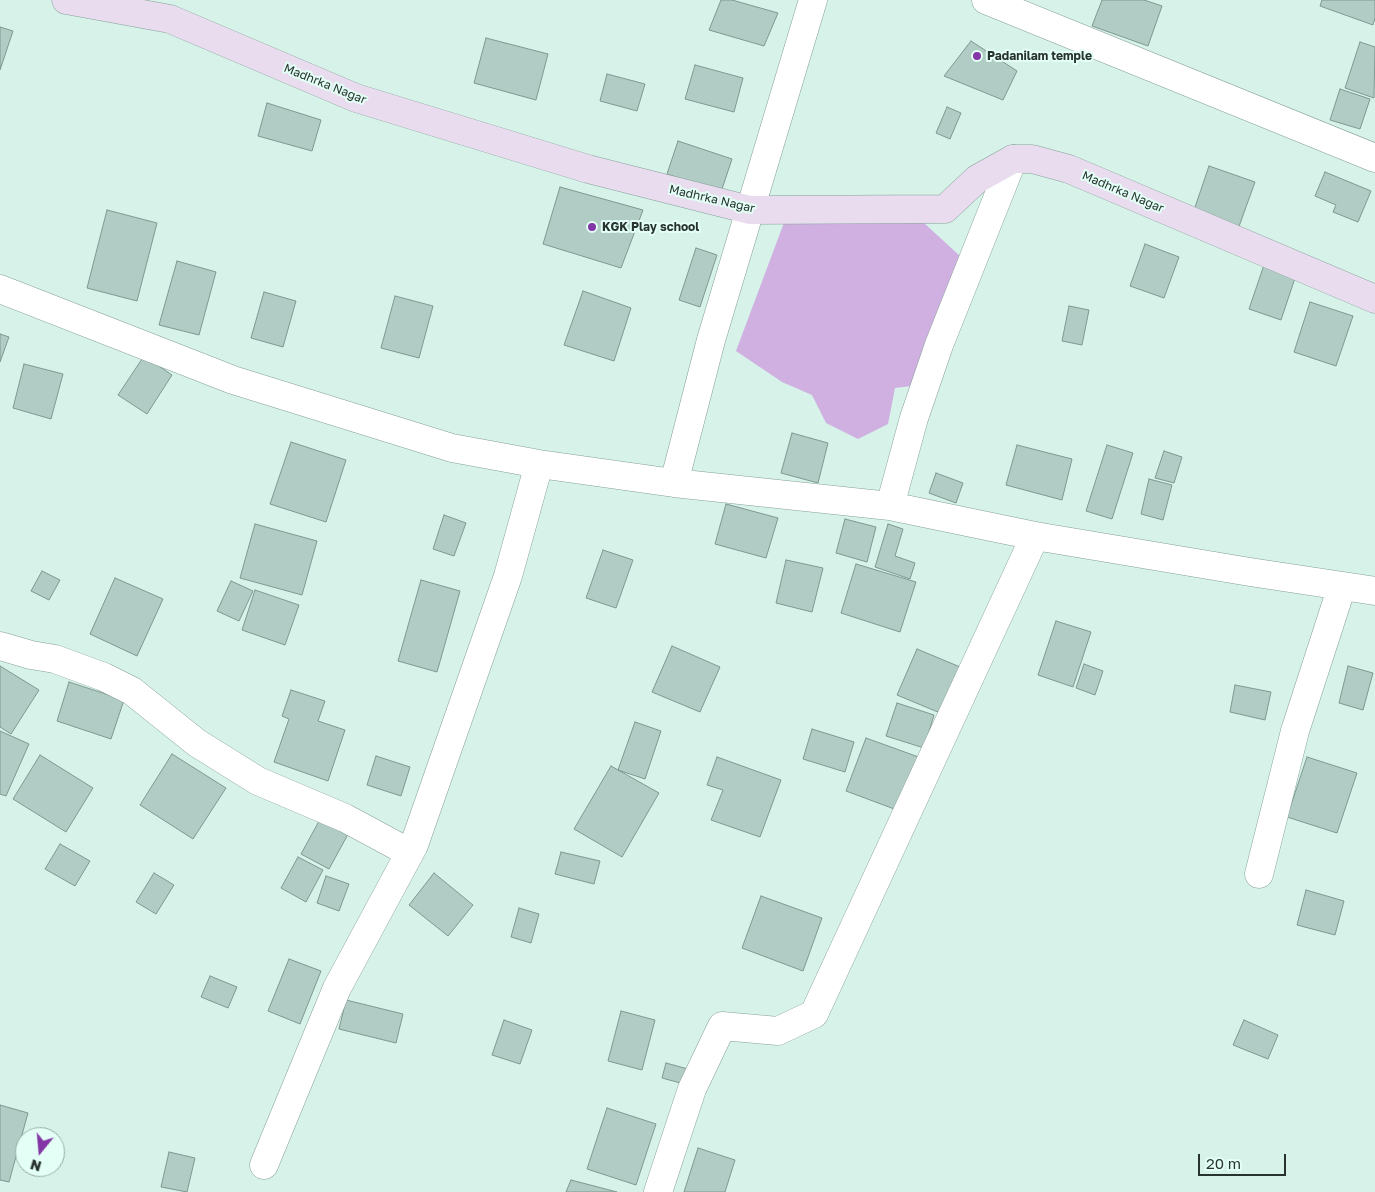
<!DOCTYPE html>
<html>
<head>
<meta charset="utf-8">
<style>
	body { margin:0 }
	#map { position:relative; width:1375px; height:1192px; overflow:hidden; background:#d6f2e9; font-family:"Golos Text",sans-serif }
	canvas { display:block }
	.north { position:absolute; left:15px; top:1127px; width:50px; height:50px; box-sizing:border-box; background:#e3fff6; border:1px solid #98ada6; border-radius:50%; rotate:197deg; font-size:14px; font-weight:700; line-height:20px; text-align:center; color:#28332f }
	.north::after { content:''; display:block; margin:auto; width:18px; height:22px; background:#8436a7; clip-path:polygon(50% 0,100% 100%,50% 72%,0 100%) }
	.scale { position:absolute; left:1198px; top:1154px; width:88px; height:22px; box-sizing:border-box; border:2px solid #28332f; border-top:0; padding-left:6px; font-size:15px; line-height:18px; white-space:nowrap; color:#28332f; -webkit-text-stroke:4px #e3fff6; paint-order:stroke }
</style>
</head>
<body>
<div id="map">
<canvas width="1375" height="1192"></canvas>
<div class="north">N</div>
<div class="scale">20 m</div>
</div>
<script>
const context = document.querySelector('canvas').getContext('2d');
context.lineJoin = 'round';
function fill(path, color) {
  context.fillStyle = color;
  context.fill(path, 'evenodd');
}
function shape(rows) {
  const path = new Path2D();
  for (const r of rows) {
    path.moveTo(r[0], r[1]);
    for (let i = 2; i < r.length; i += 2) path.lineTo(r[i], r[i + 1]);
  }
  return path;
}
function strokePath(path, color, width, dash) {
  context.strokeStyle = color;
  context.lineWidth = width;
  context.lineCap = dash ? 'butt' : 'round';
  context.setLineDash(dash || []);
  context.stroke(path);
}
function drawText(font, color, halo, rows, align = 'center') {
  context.font = font + ' "Golos Text",sans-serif';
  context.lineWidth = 4;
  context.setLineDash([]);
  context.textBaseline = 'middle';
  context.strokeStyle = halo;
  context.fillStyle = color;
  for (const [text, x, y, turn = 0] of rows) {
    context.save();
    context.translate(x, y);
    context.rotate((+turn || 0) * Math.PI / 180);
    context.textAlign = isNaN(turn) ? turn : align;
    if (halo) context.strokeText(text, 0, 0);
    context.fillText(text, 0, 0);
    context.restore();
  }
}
const green = shape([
	[785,220,924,223,960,256,912,386,895,388,888,424,858,439,826,423,812,395,782,382,736,351]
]);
const building = shape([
	[721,0,732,0,778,13,764,46,709,30,721,0],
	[1102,0,1144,0,1162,6,1148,46,1092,26,1102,0],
	[1322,0,1375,0,1375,18,1373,25,1320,6,1322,0],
	[0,27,13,31,0,70,0,27],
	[486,38,548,54,536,100,474,83,486,38],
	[971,41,1017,71,1003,100,944,76,971,41],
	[1360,42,1375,47,1374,98,1345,88,1360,42],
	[695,65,743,78,734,112,685,99,695,65],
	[607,74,645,84,637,111,600,101,607,74],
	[1340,89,1370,99,1360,129,1330,120,1340,89],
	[267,103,321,120,312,151,258,136,267,103],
	[947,107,961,113,950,139,936,133,947,107],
	[678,141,732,159,721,192,667,174,678,141],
	[1209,166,1255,182,1237,232,1192,216,1209,166],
	[1325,172,1371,191,1358,222,1333,212,1336,205,1315,196,1325,172],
	[560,187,643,210,621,268,543,244,560,187],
	[107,210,157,223,137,301,87,288,107,210],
	[1145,244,1179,257,1164,298,1130,286,1145,244],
	[696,248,717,255,700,307,679,300,696,248],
	[177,261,216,272,199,335,159,325,177,261],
	[1265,262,1297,272,1281,320,1249,309,1265,262],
	[583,291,631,308,614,361,564,345,583,291],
	[264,292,296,301,283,347,251,338,264,292],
	[395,296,433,306,419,358,381,348,395,296],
	[1310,302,1353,316,1336,366,1294,352,1310,302],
	[1069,306,1089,310,1082,345,1062,341,1069,306],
	[0,334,9,337,0,362,0,334],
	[144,356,172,375,147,414,118,395,144,356],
	[24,364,63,374,51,419,13,408,24,364],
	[792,433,828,443,818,483,781,473,792,433],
	[291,442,346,460,326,522,270,504,291,442],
	[1017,445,1072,459,1062,500,1006,485,1017,445],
	[1107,445,1133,453,1112,519,1086,511,1107,445],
	[1164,451,1182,457,1174,483,1155,478,1164,451],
	[936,473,963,483,956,503,929,493,936,473],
	[1149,479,1172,485,1163,520,1141,514,1149,479],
	[726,504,778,518,766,558,715,544,726,504],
	[444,515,466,523,454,556,433,549,444,515],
	[845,519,876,527,867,562,836,553,845,519],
	[255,524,317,541,302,595,240,578,255,524],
	[888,524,903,529,895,556,915,563,910,579,875,567,888,524],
	[603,550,633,560,616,608,586,598,603,550],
	[786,560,823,568,812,612,776,603,786,560],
	[856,564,916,582,900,632,841,613,856,564],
	[42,571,60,580,49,600,31,591,42,571],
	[115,578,163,599,137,656,90,634,115,578],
	[421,580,460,591,437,672,398,661,421,580],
	[231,581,253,591,239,621,217,611,231,581],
	[255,590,299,605,285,645,242,630,255,590],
	[1056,621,1091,632,1073,687,1038,675,1056,621],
	[672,646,720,667,700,712,652,692,672,646],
	[917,649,965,669,945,715,897,695,917,649],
	[1084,664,1103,671,1095,695,1076,688,1084,664],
	[0,666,39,690,11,734,0,727,0,666],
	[1348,666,1373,673,1363,710,1339,703,1348,666],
	[69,682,124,700,111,739,57,721,69,682],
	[1235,685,1271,692,1265,720,1230,712,1235,685],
	[291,690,325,701,318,721,345,730,328,781,274,762,289,719,282,716,291,690],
	[897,703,934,715,924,748,886,736,897,703],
	[635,722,661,731,645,779,618,770,635,722],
	[812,729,854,742,845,772,803,759,812,729],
	[0,731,29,744,6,796,0,794,0,731],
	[866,738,924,759,905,813,846,791,866,738],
	[172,754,226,788,193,839,140,805,172,754],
	[40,755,93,788,66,832,13,799,40,755],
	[376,756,410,767,401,796,367,785,376,756],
	[717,757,781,780,760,837,711,820,723,790,707,785,717,757],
	[1307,757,1357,773,1337,833,1287,817,1307,757],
	[611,766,659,793,622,857,574,829,611,766],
	[324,812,352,827,329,869,301,854,324,812],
	[60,844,90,861,75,886,45,869,60,844],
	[561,852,600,861,594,884,555,874,561,852],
	[298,857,323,870,306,902,281,888,298,857],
	[154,873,174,885,156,914,136,902,154,873],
	[434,873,473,905,448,936,409,905,434,873],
	[326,876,349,884,339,911,317,903,326,876],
	[1306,890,1344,901,1335,935,1297,925,1306,890],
	[761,896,822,918,803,971,742,948,761,896],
	[519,908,539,914,531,943,511,937,519,908],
	[289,959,321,971,300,1024,268,1011,289,959],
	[210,976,237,987,228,1008,201,997,210,976],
	[346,1000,403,1014,396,1043,339,1029,346,1000],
	[621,1011,655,1020,642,1070,608,1061,621,1011],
	[504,1020,532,1030,520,1064,492,1055,504,1020],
	[1244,1020,1278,1035,1268,1059,1233,1045,1244,1020],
	[666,1063,688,1069,684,1084,662,1078,666,1063],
	[0,1105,28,1113,9,1182,0,1180,0,1105],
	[607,1108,656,1124,636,1185,587,1169,607,1108],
	[698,1148,735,1160,725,1192,684,1192,698,1148],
	[169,1152,195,1158,187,1192,161,1187,169,1152],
	[571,1180,617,1192,566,1192,571,1180]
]);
const street = shape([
	[986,0,1375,158],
	[0,289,233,380,452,448,539,464,674,483,890,506,1035,536,1250,572,1375,591],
	[674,483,711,340,813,0],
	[890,506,914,418,939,345,1013,159],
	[0,646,31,655,55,659,104,677,132,691,197,743,258,781,345,818,410,853],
	[1259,874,1295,731,1342,586],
	[264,1165,337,988,414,845,508,576,539,464],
	[658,1192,692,1089,722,1026,778,1031,814,1014,1035,536]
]);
const secondary = shape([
	[66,0,170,19,356,98,588,169,750,210,945,209,977,179,1013,159,1032,159,1069,169,1375,299]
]);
const markers = [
	[977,56,5,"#8436a7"],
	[592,227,5,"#8436a7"]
];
const poiNames = [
	["Padanilam temple",987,56],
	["KGK Play school",602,227]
];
const streetNames = [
	["Madhrka Nagar",325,84,22],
	["Madhrka Nagar",1123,192,23],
	["Madhrka Nagar",712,199,13]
];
fill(green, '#d0b0e1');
fill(building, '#b1ccc4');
strokePath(building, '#7f9890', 1);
strokePath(street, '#86a098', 29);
strokePath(secondary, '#86a098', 29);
strokePath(street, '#fff', 28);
strokePath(secondary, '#e8dcee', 28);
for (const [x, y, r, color] of markers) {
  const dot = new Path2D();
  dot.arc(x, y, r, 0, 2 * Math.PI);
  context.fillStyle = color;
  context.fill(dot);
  strokePath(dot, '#e3fff6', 2);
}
drawText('bold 12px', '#28332f', '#e3fff6', poiNames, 'left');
drawText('12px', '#28332f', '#e3fff6', streetNames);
</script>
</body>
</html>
